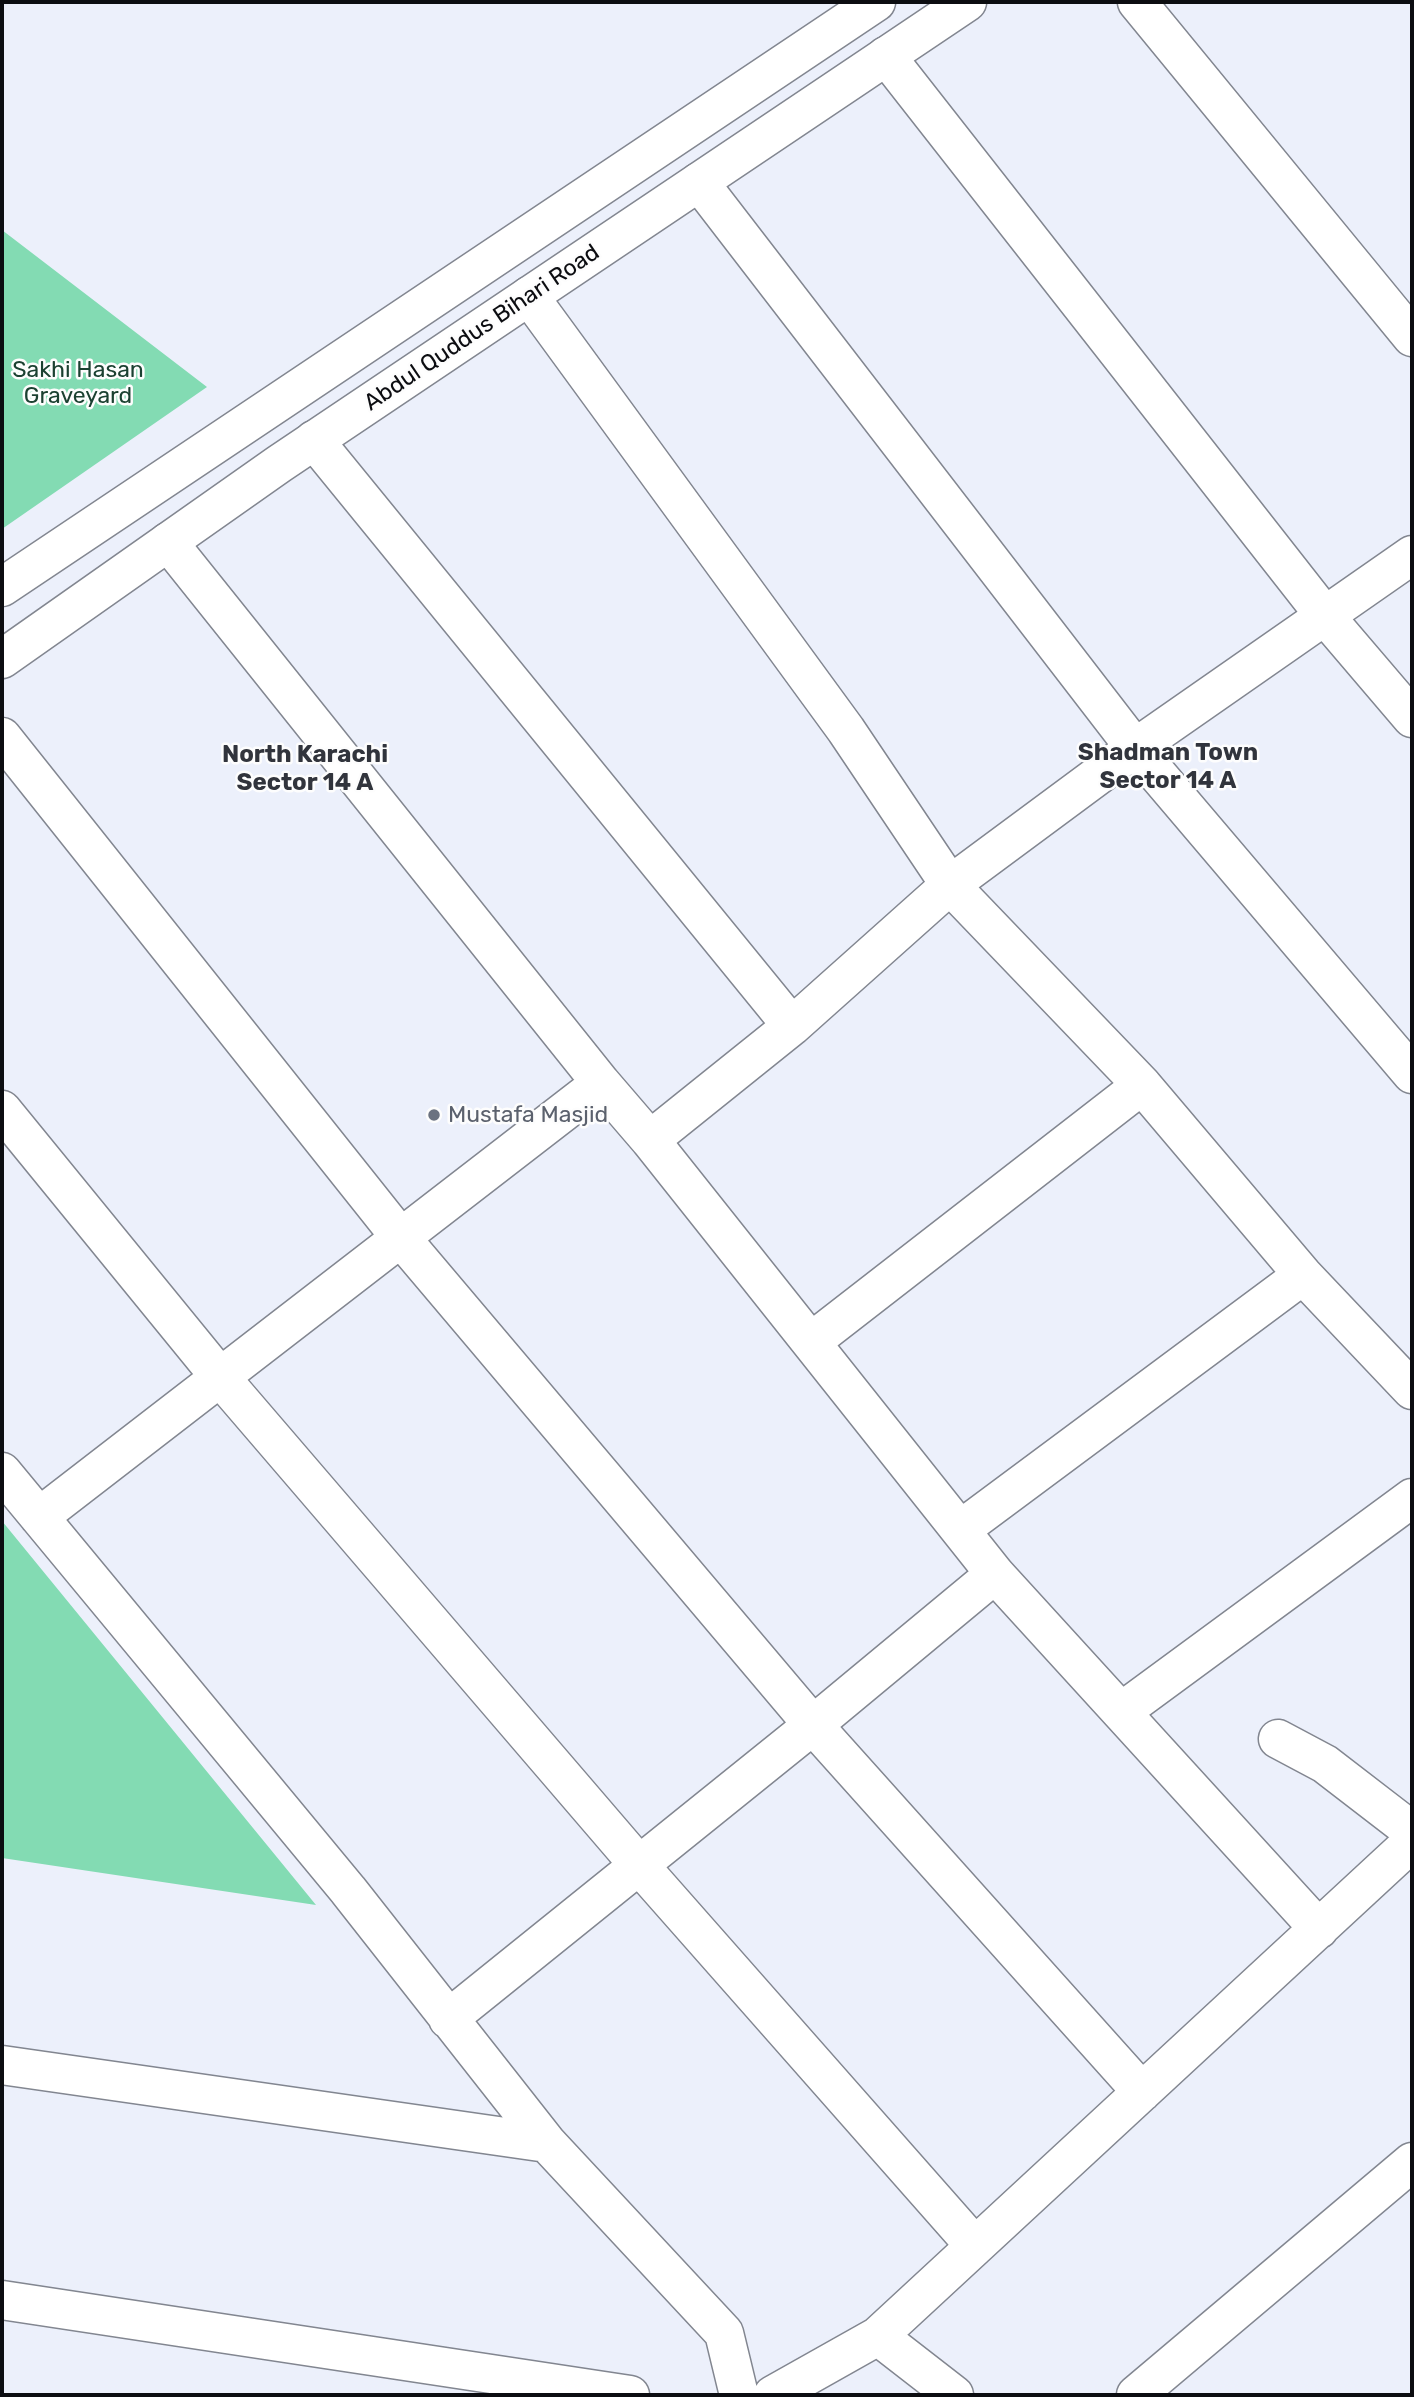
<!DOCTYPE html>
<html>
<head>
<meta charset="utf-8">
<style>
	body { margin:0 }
	#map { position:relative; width:1414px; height:2397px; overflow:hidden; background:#ecf0fb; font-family:Rubik,sans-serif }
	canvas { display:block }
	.frame { position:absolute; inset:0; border:4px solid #0c0d11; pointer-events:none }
</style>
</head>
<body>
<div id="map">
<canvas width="1414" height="2397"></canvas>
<div class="frame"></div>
</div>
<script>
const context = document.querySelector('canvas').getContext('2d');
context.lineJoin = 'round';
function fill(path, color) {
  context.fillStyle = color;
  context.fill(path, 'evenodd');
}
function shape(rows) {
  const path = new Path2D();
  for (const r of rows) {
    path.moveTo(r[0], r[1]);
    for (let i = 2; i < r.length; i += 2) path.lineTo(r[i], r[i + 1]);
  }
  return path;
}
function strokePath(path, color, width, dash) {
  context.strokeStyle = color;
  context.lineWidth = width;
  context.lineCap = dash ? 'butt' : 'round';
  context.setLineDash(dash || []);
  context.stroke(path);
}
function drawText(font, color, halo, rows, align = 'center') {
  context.font = font + ' Rubik,sans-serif';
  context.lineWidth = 5;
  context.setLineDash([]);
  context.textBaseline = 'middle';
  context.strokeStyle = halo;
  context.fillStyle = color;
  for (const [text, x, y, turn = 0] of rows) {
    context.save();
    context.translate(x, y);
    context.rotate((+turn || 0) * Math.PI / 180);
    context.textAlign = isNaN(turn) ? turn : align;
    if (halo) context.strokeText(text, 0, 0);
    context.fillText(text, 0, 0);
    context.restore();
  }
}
const green = shape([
	[2,230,207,387,2,529],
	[2,1521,316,1905,2,1858]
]);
const minor = shape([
	[1137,2,1412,337],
	[886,56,1325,616,1412,718],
	[699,182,1135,748,1412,1074],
	[529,296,846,730,950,885,1142,1085,1303,1275,1412,1390],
	[314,440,792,1026],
	[168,542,601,1083,650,1140,995,1574,1319,1929],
	[2,737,401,1238,813,1725,1142,2092],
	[2,1110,220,1377,639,1865,975,2246],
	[650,1140,792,1026,950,885,1135,748,1412,555],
	[811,1342,1142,1085],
	[2,1472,348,1890,547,2143,724,2333,739,2395],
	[39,1517,601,1083],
	[960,1530,1303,1275],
	[1121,1712,1412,1498],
	[1278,1739,1325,1764,1412,1831],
	[448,2019,813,1725,995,1574],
	[2,2065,547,2143],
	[2,2300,630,2395],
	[878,2336,954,2395],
	[773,2395,878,2336,1412,1842],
	[1136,2395,1412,2162]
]);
const major = shape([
	[2,587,876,2],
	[2,659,279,464,967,2]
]);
const markers = [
	[434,1115,7,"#6b7280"]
];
const streetNames = [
	["Abdul Quddus Bihari Road",482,328,-34]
];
const parkNames = [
	["Sakhi Hasan",78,370],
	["Graveyard",78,396]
];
const worshipNames = [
	["Mustafa Masjid",448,1115]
];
const neighbourhoodNames = [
	["Shadman Town",1168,753],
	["Sector 14 A",1168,781],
	["North Karachi",305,755],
	["Sector 14 A",305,783]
];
fill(green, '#83dbb3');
strokePath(minor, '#828690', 41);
strokePath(major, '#828690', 41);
strokePath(minor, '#fff', 38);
strokePath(major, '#fff', 38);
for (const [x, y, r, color] of markers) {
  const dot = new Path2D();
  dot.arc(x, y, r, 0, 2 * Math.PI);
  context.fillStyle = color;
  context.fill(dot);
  strokePath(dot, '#fdfdfd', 2.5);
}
drawText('23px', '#0c0d11', '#fdfdfd', streetNames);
drawText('23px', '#1b4131', '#fdfdfd', parkNames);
drawText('23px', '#5b616d', '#fdfdfd', worshipNames, 'left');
drawText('bold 24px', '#31343c', '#fdfdfd', neighbourhoodNames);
</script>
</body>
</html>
